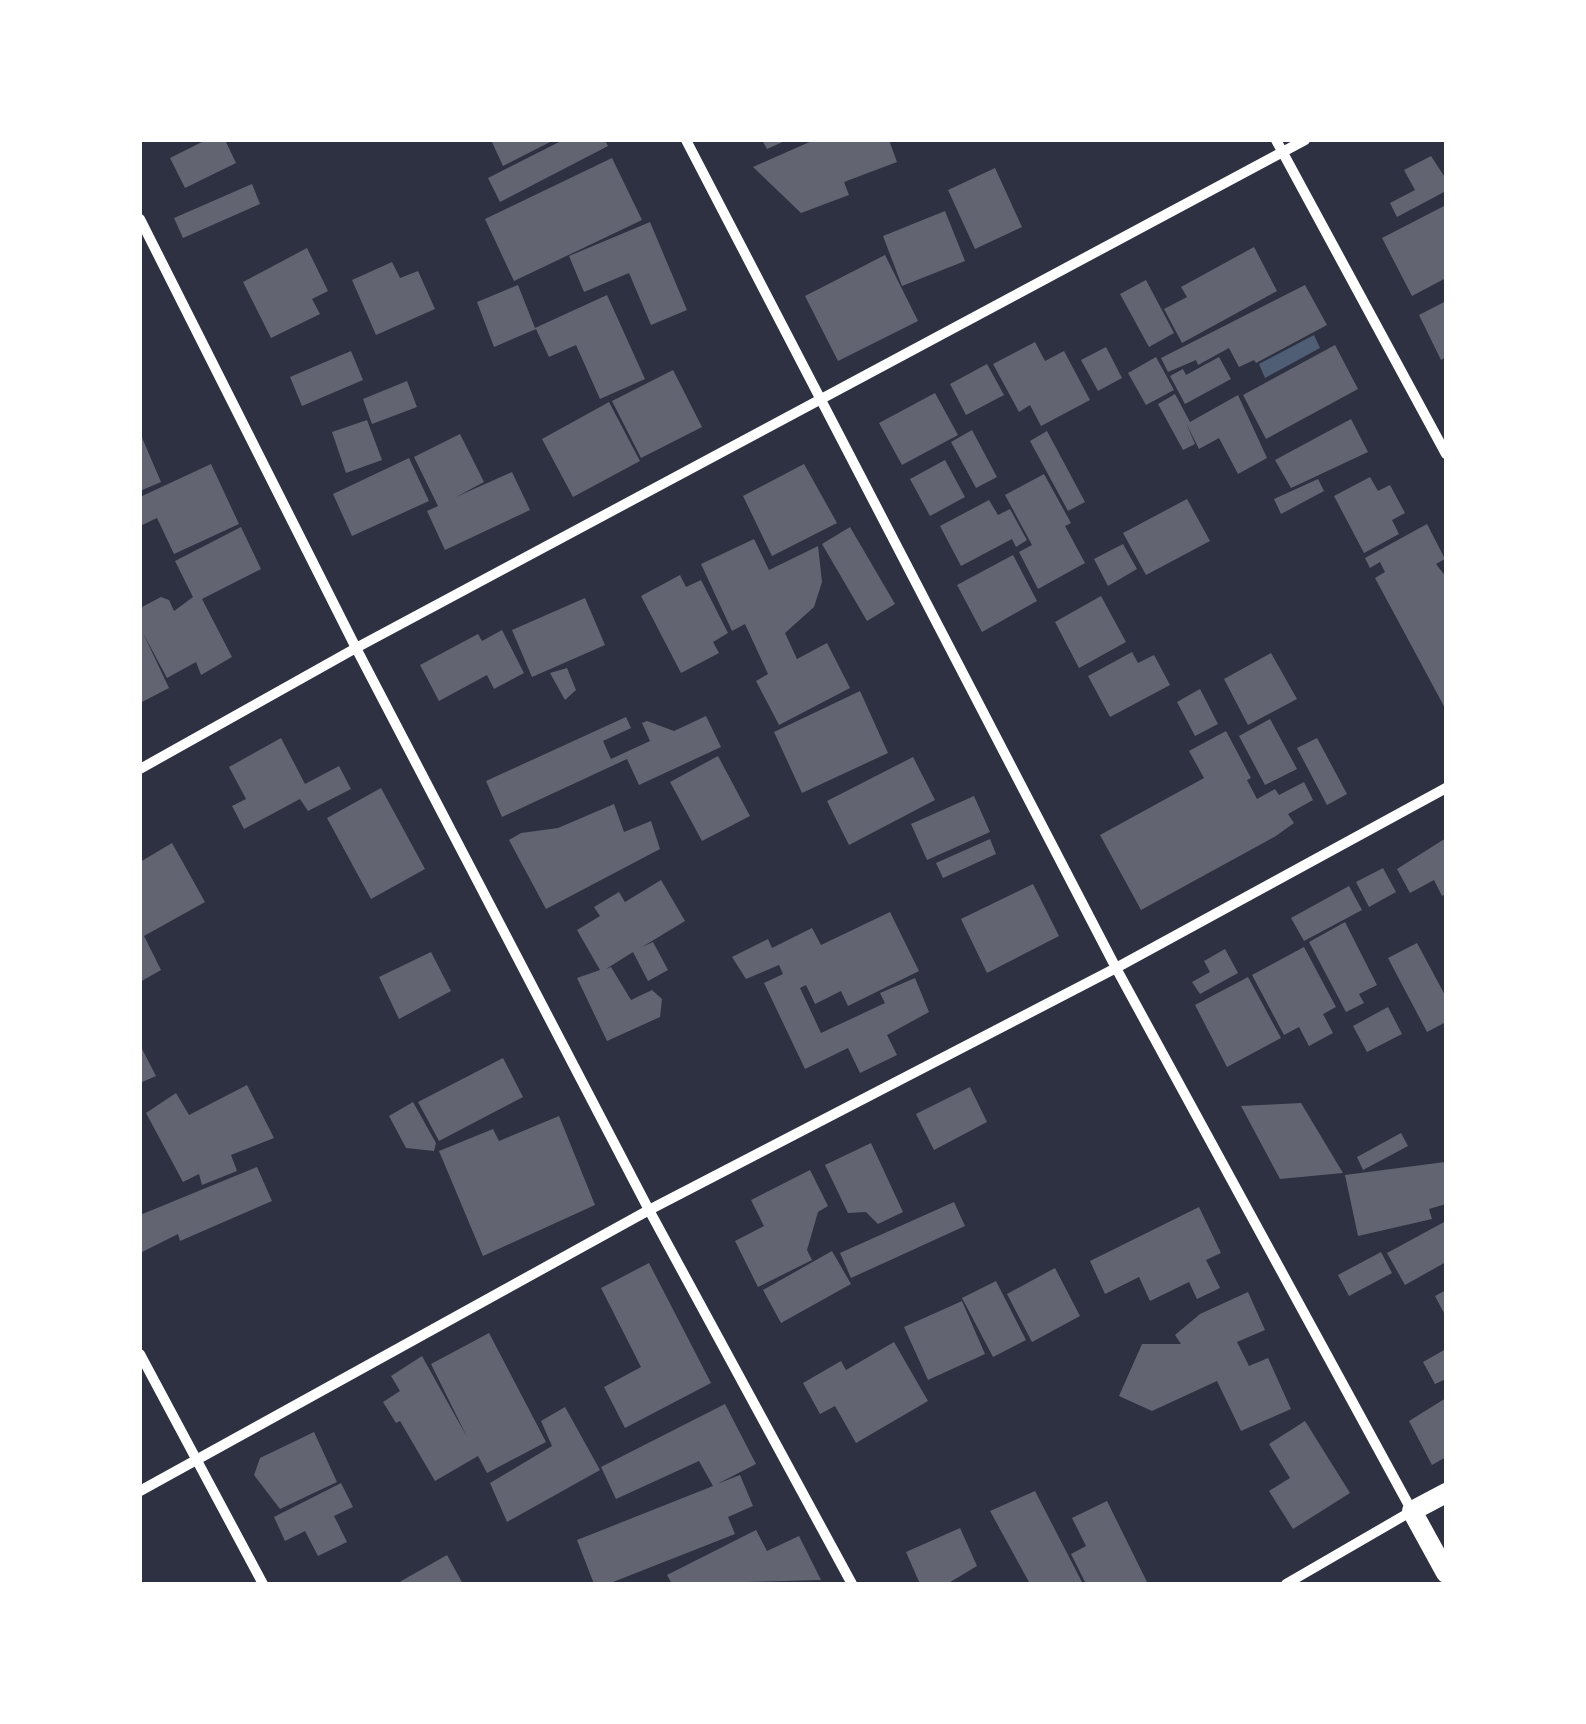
<!DOCTYPE html>
<html>
<head>
<meta charset="utf-8">
<style>
	body { margin:0 }
	#map { position:relative; width:1586px; height:1724px; overflow:hidden; background:#2d3142; font-family:Mulish,sans-serif }
	canvas { display:block }
	.frame { position:absolute; inset:0; border:142px solid #fff; pointer-events:none }
</style>
</head>
<body>
<div id="map">
<canvas width="1586" height="1724"></canvas>
<div class="frame"></div>
</div>
<script>
const context = document.querySelector('canvas').getContext('2d');
context.lineJoin = 'round';
function fill(path, color) {
  context.fillStyle = color;
  context.fill(path, 'evenodd');
}
function shape(rows) {
  const path = new Path2D();
  for (const r of rows) {
    path.moveTo(r[0], r[1]);
    for (let i = 2; i < r.length; i += 2) path.lineTo(r[i], r[i + 1]);
  }
  return path;
}
function strokePath(path, color, width, dash) {
  context.strokeStyle = color;
  context.lineWidth = width;
  context.lineCap = dash ? 'butt' : 'round';
  context.setLineDash(dash || []);
  context.stroke(path);
}
const water = shape([
	[1314,335,1320,348,1265,378,1259,364]
]);
const building = shape([
	[206,140,225,140,236,163,185,188,170,158],
	[491,140,554,140,503,166],
	[563,140,605,140,608,146,500,202,488,178],
	[762,140,787,140,767,149],
	[814,140,889,140,897,162,844,182,849,195,801,213,753,167],
	[1431,156,1446,179,1446,191,1397,217,1390,203,1415,190,1404,170],
	[612,158,642,220,514,281,485,219],
	[995,168,1022,227,975,249,948,190],
	[252,184,260,204,183,238,174,218],
	[1446,205,1446,278,1412,296,1382,238],
	[945,211,965,261,902,286,883,236],
	[650,222,687,310,651,325,629,273,584,292,569,256],
	[1254,247,1277,291,1182,343,1164,309,1187,297,1181,287],
	[307,248,328,291,312,299,320,314,271,338,243,282],
	[885,255,918,321,838,361,805,296],
	[392,262,400,278,418,271,435,309,376,335,352,280],
	[1146,280,1174,333,1149,347,1120,294],
	[518,285,535,328,607,295,645,379,600,399,576,345,549,357,536,329,494,347,477,302],
	[1305,285,1327,325,1256,363,1254,360,1239,367,1229,348,1198,365,1196,360,1168,372,1161,358],
	[1446,301,1446,357,1441,360,1419,315],
	[1035,342,1045,361,1064,351,1090,400,1041,426,1030,405,1019,412,993,364],
	[1335,345,1358,389,1266,439,1243,395],
	[1106,347,1122,378,1098,391,1081,360],
	[351,351,363,380,302,406,290,377],
	[1156,357,1174,390,1146,405,1128,373],
	[1219,357,1231,379,1185,404,1170,376,1183,369,1186,375],
	[987,364,1004,395,966,415,950,384],
	[673,370,702,427,641,458,612,401],
	[407,381,417,407,372,424,363,399],
	[935,393,958,435,902,465,879,423],
	[1175,394,1190,422,1238,395,1267,458,1238,474,1219,438,1199,449,1186,423,1195,444,1183,450,1158,404],
	[609,402,640,461,573,497,542,439],
	[1351,419,1368,452,1291,488,1275,460],
	[367,420,382,460,346,473,332,432],
	[972,430,997,477,976,488,951,442],
	[1047,431,1085,502,1068,511,1030,441],
	[140,433,161,482,140,491],
	[460,434,484,482,456,497,512,472,530,510,445,550,427,511,438,506,414,457],
	[409,458,429,501,352,536,333,494],
	[945,460,965,497,930,516,910,479],
	[211,464,239,524,174,554,157,518,140,526,140,497],
	[804,464,837,523,772,556,743,496],
	[1044,474,1071,523,1065,526,1085,563,1038,589,1019,552,1032,545,1005,495],
	[1370,477,1378,491,1390,485,1405,513,1392,520,1399,534,1364,553,1334,496],
	[1318,479,1324,491,1281,514,1274,499],
	[1187,499,1210,541,1146,575,1123,533],
	[989,500,998,515,1010,509,1027,540,1016,547,1012,539,961,566,940,526],
	[1427,524,1445,559,1436,564,1446,577,1446,710,1375,578,1385,572,1380,562,1370,568,1365,558],
	[241,527,261,569,202,599,232,657,201,675,196,662,167,678,143,633,169,688,140,703,140,608,161,597,169,600,174,611,193,597,175,561],
	[850,527,895,604,867,621,822,544],
	[754,539,769,570,818,546,822,582,814,607,785,633,797,659,827,643,850,688,779,725,756,681,768,674,745,624,732,631,701,564],
	[1123,544,1137,569,1108,586,1094,559],
	[1013,555,1037,601,982,632,957,585],
	[680,575,686,587,701,580,728,633,713,642,719,653,681,673,641,596],
	[1101,596,1126,642,1079,668,1055,622],
	[585,598,605,645,532,677,512,630],
	[502,630,524,673,494,689,487,675,439,701,420,665,478,634,482,641],
	[1132,652,1138,663,1154,655,1170,685,1110,717,1088,676],
	[1271,653,1297,699,1248,725,1224,679],
	[567,668,576,690,565,700,550,673],
	[1200,689,1218,724,1195,736,1177,702],
	[860,691,888,753,802,793,774,732],
	[706,716,721,747,639,785,627,759,502,817,486,781,626,717,631,728,603,741,611,759,650,741,642,723,647,721,674,731],
	[1270,719,1297,769,1265,785,1239,736],
	[1226,731,1251,778,1247,780,1257,799,1275,789,1279,795,1304,782,1313,800,1288,814,1294,823,1276,836,1141,910,1100,835,1204,778,1189,751],
	[281,738,305,784,339,766,351,789,308,811,300,799,244,829,232,806,246,799,229,767],
	[1317,738,1347,794,1327,805,1297,748],
	[718,756,750,816,702,841,670,782],
	[913,757,935,800,849,845,827,801],
	[381,788,425,869,371,899,327,818],
	[974,796,990,832,927,860,911,824],
	[614,804,624,832,651,821,660,849,546,909,509,840,521,833,558,828],
	[1446,838,1446,894,1442,896,1434,880,1410,893,1397,869],
	[990,839,996,854,943,878,936,863],
	[172,843,205,902,144,936,161,970,140,982,140,862],
	[1383,868,1396,892,1369,907,1356,882],
	[661,880,685,921,642,947,653,942,668,970,648,981,633,952,606,969,611,967,631,1000,652,990,662,999,660,1017,607,1041,577,978,600,970,577,930,600,916,594,907,619,892,625,902],
	[1033,884,1059,936,987,973,961,919],
	[1349,886,1362,910,1304,941,1291,918],
	[890,912,919,971,848,1006,841,991,815,1004,806,985,800,988,821,1033,885,1003,880,993,915,978,929,1012,887,1035,897,1055,860,1073,848,1048,805,1069,764,983,783,974,779,965,746,979,732,957,768,939,772,948,812,928,821,945],
	[1345,922,1377,985,1359,994,1364,1003,1346,1012,1309,942],
	[1417,943,1446,997,1446,1022,1427,1032,1388,958],
	[1304,947,1336,1007,1323,1014,1333,1033,1309,1046,1299,1027,1284,1035,1252,975],
	[1225,949,1238,973,1200,994,1192,982,1210,972,1204,961],
	[431,952,451,991,399,1019,379,977],
	[1248,977,1281,1038,1227,1067,1195,1005],
	[1388,1007,1402,1034,1367,1052,1353,1026],
	[140,1045,156,1076,140,1083],
	[503,1058,523,1097,439,1141,418,1102],
	[247,1085,274,1138,231,1155,237,1171,202,1185,199,1174,183,1182,146,1113,176,1093,189,1115],
	[970,1087,987,1122,934,1150,916,1114],
	[413,1102,436,1143,434,1151,406,1148,389,1116],
	[1301,1103,1343,1173,1280,1179,1241,1106],
	[559,1116,595,1205,483,1256,439,1151,493,1129,499,1141],
	[1401,1133,1408,1146,1363,1170,1357,1157],
	[871,1143,903,1212,878,1224,866,1212,848,1213,825,1165],
	[1445,1162,1446,1204,1429,1209,1432,1219,1358,1236,1345,1175],
	[257,1167,272,1201,180,1241,178,1234,140,1253,140,1215],
	[810,1170,828,1206,818,1212,807,1250,812,1260,758,1287,735,1241,764,1226,751,1200],
	[954,1202,965,1226,851,1278,840,1253],
	[1199,1207,1221,1253,1206,1260,1220,1288,1197,1299,1189,1282,1150,1301,1139,1277,1105,1294,1090,1261],
	[1446,1221,1446,1262,1405,1285,1387,1253],
	[832,1251,851,1284,781,1323,763,1290],
	[1381,1252,1392,1273,1349,1296,1338,1275],
	[649,1263,711,1383,625,1428,604,1387,641,1367,601,1288],
	[1055,1268,1080,1316,1032,1342,1007,1294],
	[996,1281,1026,1340,993,1357,962,1298],
	[1446,1290,1446,1317,1435,1296],
	[1248,1292,1265,1330,1237,1342,1249,1366,1268,1358,1291,1409,1241,1431,1217,1381,1152,1411,1119,1396,1142,1344,1181,1344,1175,1335,1200,1314],
	[962,1301,985,1354,928,1380,904,1327],
	[489,1333,546,1442,487,1473,478,1456,435,1481,400,1421,396,1423,383,1402,400,1391,391,1376,422,1356,467,1437,431,1364],
	[894,1342,928,1401,856,1443,835,1406,820,1414,803,1383,841,1361,846,1370],
	[1446,1349,1446,1379,1435,1384,1423,1362],
	[1446,1398,1446,1457,1432,1465,1409,1421],
	[725,1404,756,1464,717,1484,740,1475,753,1506,728,1517,735,1534,608,1584,594,1584,577,1540,713,1486,699,1461,616,1499,601,1467],
	[565,1407,600,1470,507,1522,490,1483,552,1446,541,1421],
	[1305,1421,1350,1493,1293,1529,1269,1491,1290,1478,1269,1444],
	[314,1432,337,1482,280,1509,254,1475,260,1458],
	[341,1483,353,1507,334,1516,347,1542,318,1556,305,1531,285,1541,274,1517],
	[1035,1491,1083,1584,1030,1584,990,1511],
	[1107,1501,1147,1582,1143,1584,1086,1584,1071,1554,1086,1546,1072,1518],
	[960,1528,977,1566,947,1584,920,1584,906,1552],
	[756,1530,767,1551,799,1536,821,1580,672,1584,667,1575],
	[447,1555,463,1584,396,1584]
]);
const minor = shape([
	[686,140,1116,968,1412,1511,1286,1584],
	[1276,140,1446,454],
	[140,219,356,648,649,1210,852,1584],
	[140,769,356,648,1305,140],
	[140,1354,263,1584],
	[140,1491,649,1210,1116,968,1446,788]
]);
const secondary = shape([
	[1446,1493,1412,1511,1446,1573]
]);
fill(water, '#4f5d75');
fill(building, '#626471');
strokePath(minor, '#fff', 10);
strokePath(secondary, '#fff', 20);
</script>
</body>
</html>
